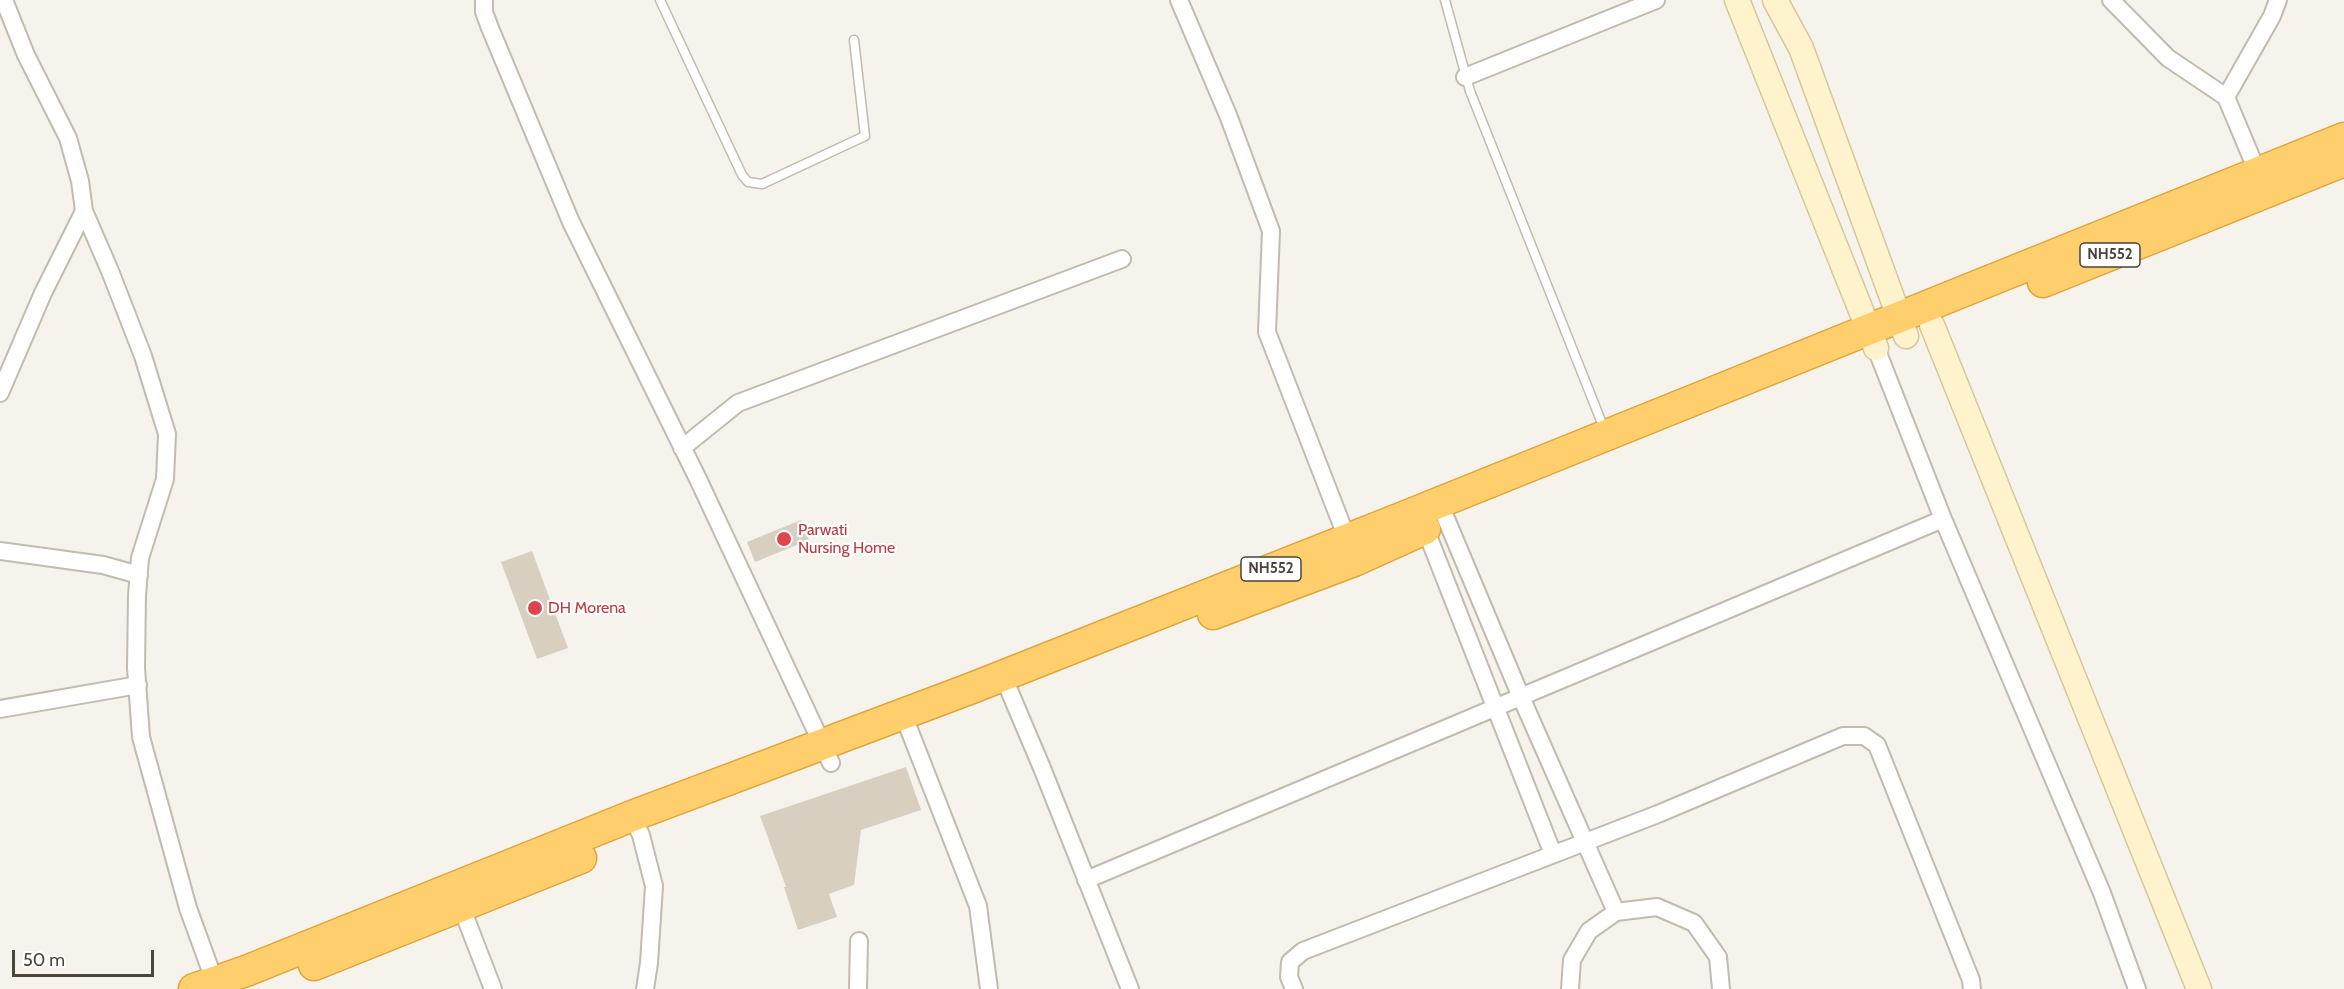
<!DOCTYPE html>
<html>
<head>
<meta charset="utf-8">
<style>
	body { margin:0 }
	#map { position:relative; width:2344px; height:989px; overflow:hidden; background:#f6f3ec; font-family:Cabin,sans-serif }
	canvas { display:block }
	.scale { position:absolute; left:12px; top:950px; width:142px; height:27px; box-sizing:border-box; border:3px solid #4b4439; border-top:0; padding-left:8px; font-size:18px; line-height:21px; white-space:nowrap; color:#4b4439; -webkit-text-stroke:4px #fff; paint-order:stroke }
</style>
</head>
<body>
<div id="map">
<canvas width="2344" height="989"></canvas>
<div class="scale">50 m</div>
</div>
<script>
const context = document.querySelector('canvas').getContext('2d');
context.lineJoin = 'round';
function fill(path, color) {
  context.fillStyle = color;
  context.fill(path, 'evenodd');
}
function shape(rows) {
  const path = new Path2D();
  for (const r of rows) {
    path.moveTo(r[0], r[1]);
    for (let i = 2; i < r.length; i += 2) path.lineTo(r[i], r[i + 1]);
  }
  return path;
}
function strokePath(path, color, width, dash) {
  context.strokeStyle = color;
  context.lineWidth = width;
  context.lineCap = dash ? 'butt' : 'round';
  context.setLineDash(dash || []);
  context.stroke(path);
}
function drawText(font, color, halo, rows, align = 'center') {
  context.font = font + ' Cabin,sans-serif';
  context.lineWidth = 4.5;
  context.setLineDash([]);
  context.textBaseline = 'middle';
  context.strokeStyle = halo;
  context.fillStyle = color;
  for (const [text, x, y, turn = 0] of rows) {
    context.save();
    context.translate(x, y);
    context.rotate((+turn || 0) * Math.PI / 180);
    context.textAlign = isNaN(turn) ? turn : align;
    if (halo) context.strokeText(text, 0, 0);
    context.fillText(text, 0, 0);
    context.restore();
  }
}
const building = shape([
	[801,520,809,540,755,562,747,542],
	[532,551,568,648,537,659,501,562],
	[906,767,921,810,861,830,854,885,829,894,837,917,798,930,784,887,786,887,760,816]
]);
const lane = shape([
	[660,0,742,175,748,182,762,184,865,136,854,40],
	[1445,0,1470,91,1605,431]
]);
const street = shape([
	[4,0,26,55,68,138,80,181,84,211,110,271,143,356,167,434,165,479,140,558,137,595,136,668,141,737,188,908,217,988],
	[484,0,484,12,490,28,571,222,698,479,831,763],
	[1179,0,1228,115,1271,231,1267,332,1350,546],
	[2111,0,2168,58,2226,97],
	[1465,77,1656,0],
	[2260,178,2226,97,2272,16,2278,0],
	[1876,348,1943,519,2102,893,2137,989],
	[0,393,43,293,84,211],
	[682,448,738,403,1122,259],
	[1439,502,1521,697,1616,912],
	[1423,523,1553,854],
	[0,551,103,565,139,575],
	[1003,676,1042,768,1130,989],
	[0,709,138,685],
	[903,714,978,906,989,989],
	[632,816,641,835,654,886,649,963,645,989],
	[1086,880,1943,519],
	[459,901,493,989],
	[858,989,859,941],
	[1294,989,1289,977,1290,962,1303,951,1658,814,1843,736,1864,736,1877,745,1971,980,1972,989],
	[1570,989,1572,960,1589,931,1616,912,1657,907,1694,923,1718,957,1721,989]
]);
const secondary = shape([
	[1737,0,1876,348],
	[1775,0,1801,48,1906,336],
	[1932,325,2199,989]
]);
const highway = shape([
	[2043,282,2344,161],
	[1213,614,1354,561,1425,529],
	[314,965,581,858],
	[194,989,246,971,632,816,972,688,1401,518,2344,138]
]);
const markers = [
	[784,539,8,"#e0444e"],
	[535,608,8,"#e0444e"]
];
const shields = [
	[2110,255,60],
	[1271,569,60]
];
const shieldNames = [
	["NH552",2110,255],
	["NH552",1271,569]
];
const healthNames = [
	["Parwati",798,530],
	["Nursing Home",798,548],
	["DH Morena",548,608]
];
fill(building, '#d8cfc1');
strokePath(lane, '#c2bbae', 11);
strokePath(street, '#c2bbae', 20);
strokePath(secondary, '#d6c79b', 27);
strokePath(highway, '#e0a43c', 33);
strokePath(lane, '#fff', 8);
strokePath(street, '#fff', 16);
strokePath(secondary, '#fff3cd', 24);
strokePath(highway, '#ffcf6e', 30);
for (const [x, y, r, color] of markers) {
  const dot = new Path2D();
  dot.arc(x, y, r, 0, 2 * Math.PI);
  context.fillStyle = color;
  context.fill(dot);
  strokePath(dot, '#fff', 2);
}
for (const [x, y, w] of shields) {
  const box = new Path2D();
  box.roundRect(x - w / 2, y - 12, w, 24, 4.5);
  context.fillStyle = '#fff';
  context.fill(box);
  strokePath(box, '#4b4439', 1.5);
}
drawText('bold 15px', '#4b4439', null, shieldNames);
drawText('16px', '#be3a42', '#fff', healthNames, 'left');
</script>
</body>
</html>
